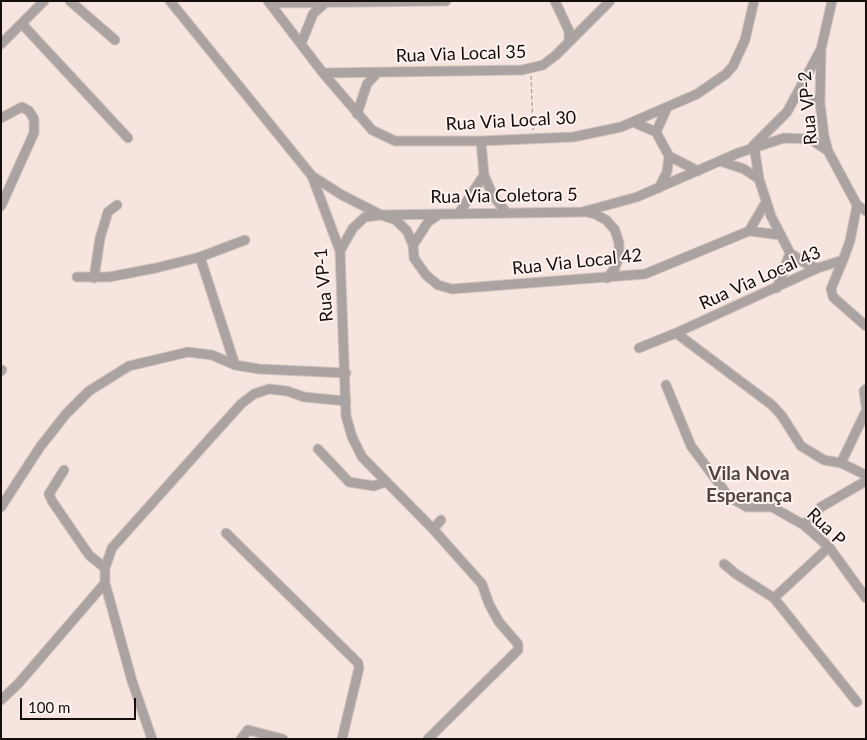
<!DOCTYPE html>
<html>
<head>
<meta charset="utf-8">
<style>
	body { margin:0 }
	#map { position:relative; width:867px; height:740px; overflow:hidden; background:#f6e5de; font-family:Lato,sans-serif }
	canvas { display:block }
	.frame { position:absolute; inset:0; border:2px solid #140e0c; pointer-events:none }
	.scale { position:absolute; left:20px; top:698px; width:116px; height:22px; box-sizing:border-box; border:2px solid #140e0c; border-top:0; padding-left:6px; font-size:15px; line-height:18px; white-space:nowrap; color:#140e0c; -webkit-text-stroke:4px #fef3ef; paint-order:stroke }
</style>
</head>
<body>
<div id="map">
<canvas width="867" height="740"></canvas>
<div class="frame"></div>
<div class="scale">100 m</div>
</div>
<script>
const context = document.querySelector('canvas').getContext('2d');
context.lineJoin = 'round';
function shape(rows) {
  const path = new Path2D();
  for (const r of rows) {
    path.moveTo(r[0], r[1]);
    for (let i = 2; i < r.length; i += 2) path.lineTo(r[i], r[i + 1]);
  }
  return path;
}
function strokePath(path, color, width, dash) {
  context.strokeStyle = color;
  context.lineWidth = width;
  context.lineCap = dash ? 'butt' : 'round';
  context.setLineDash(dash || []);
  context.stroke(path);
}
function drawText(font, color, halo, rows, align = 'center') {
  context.font = font + ' Lato,sans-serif';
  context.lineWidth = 4;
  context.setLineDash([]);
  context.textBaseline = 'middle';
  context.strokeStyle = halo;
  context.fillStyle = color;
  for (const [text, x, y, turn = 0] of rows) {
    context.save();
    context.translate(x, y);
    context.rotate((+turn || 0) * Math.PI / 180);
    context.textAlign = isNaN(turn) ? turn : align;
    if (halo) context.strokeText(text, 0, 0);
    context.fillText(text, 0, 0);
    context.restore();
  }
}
const path = shape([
	[531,76,533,130]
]);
const minor = shape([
	[70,1,115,40],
	[170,1,312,176,340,251,346,416,352,437,362,457,433,529,482,584,489,604,499,622,518,644,518,650,428,739],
	[268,1,323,73,372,130,395,141,481,141,573,137,621,127,697,94,726,74,733,66,745,40,754,1],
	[555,1,569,31,569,42],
	[832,1,821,49,820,103,824,136,828,151,857,205,866,211],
	[270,3,446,1],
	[22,24,128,138],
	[1,44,44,1],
	[301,44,313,14,325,3],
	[323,73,522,70,543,65,556,55,610,1],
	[796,97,808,97,820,103],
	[667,108,656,132,669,156,698,171],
	[357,114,367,84,377,73],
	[1,118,22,107,29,111,34,119,34,133,1,206],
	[633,122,656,132],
	[481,141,484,175,493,196,506,212],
	[754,145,759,179,771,216,790,253],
	[753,146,787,112,820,51],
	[720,161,744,169,759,179],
	[312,176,342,195,381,215,582,212,637,197,738,153,784,138,810,139,828,151],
	[659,188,667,172,669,156],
	[586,212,595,214,606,220,615,230,619,243,619,256,615,268,607,278],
	[459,213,484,175],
	[749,231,766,202],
	[413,245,428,222,440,214],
	[340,251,353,228,365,217,381,215,396,220,407,231,413,245,414,258,426,275,438,285,452,289,645,274,749,231,781,235],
	[790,253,808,265,818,268],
	[200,257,235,365],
	[843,260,831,289,833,297,866,326],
	[77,277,109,277,156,268,200,257,245,240],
	[94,278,100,238,108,212,117,205],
	[777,288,790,253],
	[676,333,772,405,782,416,801,446,824,460,841,463,866,475],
	[639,348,676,333,818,268,843,260,850,241,857,205],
	[1,371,2,370],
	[666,385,691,446,729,497,747,507,772,507,804,525,829,547,866,598],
	[866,389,864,391,866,406],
	[318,449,349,482,374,486,385,482],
	[841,463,866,411],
	[64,470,49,494,52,501,89,555,105,568],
	[1,507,40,447,66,414,89,391,129,366,188,352,212,355,235,365,259,369,346,373],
	[804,525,821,507,866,481],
	[433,529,441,520],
	[226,533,358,663,359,668,342,739],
	[724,564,736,574,774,598,857,702],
	[774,598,829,547],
	[1,700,18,684,105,583],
	[152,739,132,681,105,583,105,568,112,548,213,435,241,404,254,394,269,389,287,391,304,397,346,401],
	[241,739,248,730,283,739]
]);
const streetNames = [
	["Rua Via Local 35",461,54,-2],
	["Rua VP-2",808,108,-95],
	["Rua Via Local 30",511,121,-3],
	["Rua Via Coletora 5",504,196,-1],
	["Rua Via Local 42",577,262,-6],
	["Rua Via Local 43",760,278,-24],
	["Rua VP-1",324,285,-95],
	["Rua P",826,527,44]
];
const neighbourhoodNames = [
	["Vila Nova",749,474],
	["Esperança",749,496]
];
strokePath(minor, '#d2c3bc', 11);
strokePath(path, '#998d88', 1, [4, 2.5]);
strokePath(minor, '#aba3a2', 9);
drawText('18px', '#140e0c', '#fef3ef', streetNames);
drawText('bold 19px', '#534540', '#fef3ef', neighbourhoodNames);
</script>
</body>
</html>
